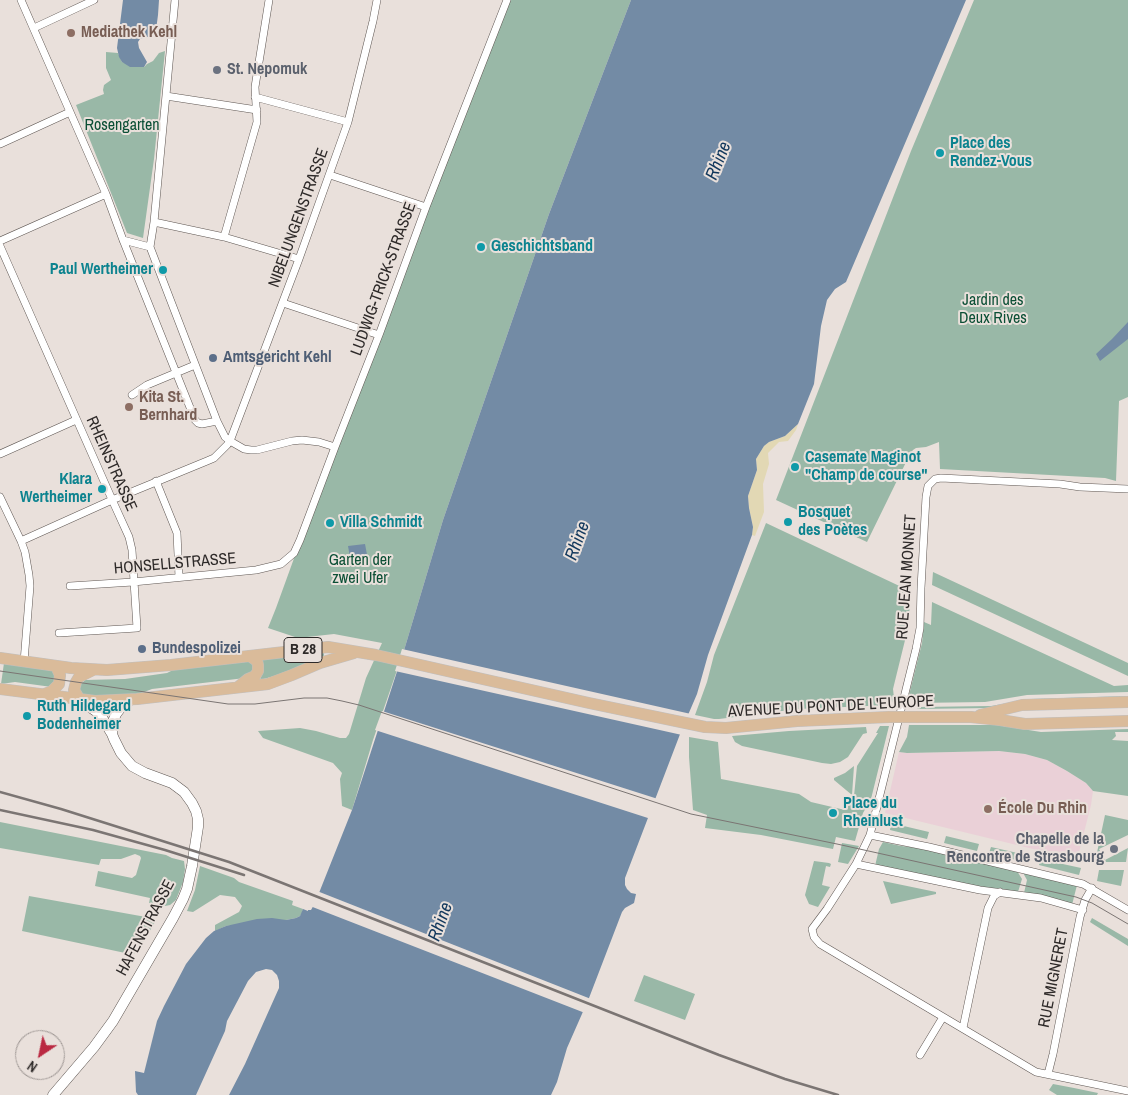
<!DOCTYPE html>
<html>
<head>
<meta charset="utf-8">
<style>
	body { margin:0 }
	#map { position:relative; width:1128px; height:1095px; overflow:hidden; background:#e9e0db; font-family:"Archivo Narrow",sans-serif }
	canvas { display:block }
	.north { position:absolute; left:15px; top:1030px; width:50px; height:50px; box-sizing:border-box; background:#e9e0db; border:1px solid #9e9794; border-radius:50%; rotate:214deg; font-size:14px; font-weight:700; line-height:20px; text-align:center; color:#2e2a29 }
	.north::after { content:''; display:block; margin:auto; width:18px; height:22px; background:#ba2942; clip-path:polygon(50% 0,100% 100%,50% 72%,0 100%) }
</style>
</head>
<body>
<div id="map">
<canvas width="1128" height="1095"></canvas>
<div class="north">N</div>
</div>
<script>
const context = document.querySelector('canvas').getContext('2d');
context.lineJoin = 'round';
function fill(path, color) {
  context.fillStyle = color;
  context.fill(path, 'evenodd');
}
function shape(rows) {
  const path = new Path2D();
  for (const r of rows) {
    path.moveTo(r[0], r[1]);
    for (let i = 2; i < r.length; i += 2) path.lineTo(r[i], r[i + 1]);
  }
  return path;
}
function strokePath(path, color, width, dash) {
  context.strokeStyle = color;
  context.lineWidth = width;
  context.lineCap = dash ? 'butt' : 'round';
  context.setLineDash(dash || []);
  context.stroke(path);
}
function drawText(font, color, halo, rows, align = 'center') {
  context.font = font + ' "Archivo Narrow",sans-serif';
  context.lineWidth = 4;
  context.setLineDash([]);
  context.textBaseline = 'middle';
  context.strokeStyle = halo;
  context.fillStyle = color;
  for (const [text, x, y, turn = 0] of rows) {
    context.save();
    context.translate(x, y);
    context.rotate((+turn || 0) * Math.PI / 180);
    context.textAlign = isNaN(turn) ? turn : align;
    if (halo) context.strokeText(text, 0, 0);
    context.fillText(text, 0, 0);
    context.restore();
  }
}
const education = shape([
	[999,751,1025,754,1047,760,1067,771,1086,783,1093,791,1091,805,1077,860,1058,855,885,813,899,752,907,753]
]);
const green = shape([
	[508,0,631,0,549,214,443,520,405,647,373,740,352,810,342,806,340,779,342,773,333,763,263,738,258,731,300,728,316,731,340,738,346,738,349,734,366,678,382,643,334,634,298,638,268,628,276,608,350,404],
	[974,0,1128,0,1128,397,1119,401,1116,481,1105,478,940,469,939,442,926,447,916,448,913,450,910,454,867,542,776,500,911,151],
	[165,51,154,159,143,238,127,233,76,105,104,94,103,90,104,85,111,80,106,68,106,52,118,53,122,62,144,67,147,64,153,61,159,53],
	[766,523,910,591,909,624,893,689,894,698,891,705,798,709,719,719,714,719,695,715,707,682,714,655],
	[933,572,1128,663,1128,676,932,585],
	[932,602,1114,686,1128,685,1128,692,1027,695,985,702,914,703,917,698,909,695,922,643,924,622,931,625],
	[323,652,324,653,324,656,286,673,260,680,263,671,262,659],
	[247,660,251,663,254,667,253,672,245,678,152,689,139,694,129,696,84,696,80,693,80,685,85,680,125,679,167,673,177,668],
	[4,663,51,670,54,671,57,675,52,687,15,682,1,684],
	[1128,696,1128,698,991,708,917,709,918,707,991,706,1031,699],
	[909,725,997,725,1041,732,1128,729,1128,732,1115,732,1116,736,1112,740,1128,741,1128,796,1093,791,1086,783,1067,771,1047,760,1025,754,999,751,907,753,899,752,907,737],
	[880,726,889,726,871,799,863,813,855,841,836,837,833,849,761,835,705,828,707,815,693,810,689,757,689,737,718,742,721,779,799,794,811,802,845,810,854,796,857,766,878,733,876,733],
	[866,727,867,733,863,734,848,757,840,762,831,764,822,763,742,746,735,742,732,736,789,731],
	[854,766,852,795,834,780,834,778,845,773],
	[1105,815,1128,820,1128,835,1099,849,1105,860,1128,848,1126,862,1095,862],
	[0,822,166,855,172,858,184,861,185,869,183,882,176,900,170,905,165,906,149,903,150,898,95,886,98,871,132,878,136,875,141,858,140,856,135,854,121,859,101,859,99,865,0,848],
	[891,823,929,832,927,839,890,830],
	[946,836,979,844,977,851,944,843],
	[883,842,901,846,927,849,1017,871,1022,879,1018,892,982,887,875,866,879,849],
	[842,843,859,846,848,864,838,862],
	[991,847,1022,854,1020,861,989,853],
	[1040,859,1081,868,1079,875,1039,865],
	[814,861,829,863,831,864,830,867,826,866,822,885,830,887,818,907,809,904,805,895],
	[200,866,234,878,239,882,293,901,292,905,303,909,302,913,300,916,296,918,286,920,226,926,215,931,215,925,239,912,242,906,235,897,220,895,193,912,187,911,195,890],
	[1099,870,1124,870,1121,886,1097,881],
	[1022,871,1077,885,1072,905,1024,893,1027,880],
	[883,881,936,892,936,894,891,904],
	[29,896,146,917,148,912,153,916,155,920,154,924,137,952,133,954,130,954,22,931],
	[1092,918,1128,939,1128,946,1093,924,1090,922],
	[644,975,695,994,685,1020,634,1001],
	[1053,1084,1074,1088,1098,1093,1097,1095,1057,1095,1049,1090]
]);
const sand = shape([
	[798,424,796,430,788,441,779,442,768,453,769,464,763,484,764,512,755,536,752,535,753,527,749,508,748,496,757,470,756,459,764,446,769,442,785,436]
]);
const water = shape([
	[123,0,159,0,158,15,156,30,151,36,140,39,138,42,139,48,147,62,144,67,130,67,122,62,119,57,117,48],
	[631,0,966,0,846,282,835,289,827,300,821,326,814,384,798,424,785,436,769,442,764,446,756,459,757,470,748,496,749,508,753,527,752,535,708,655,697,694,682,729,625,878,625,885,627,889,631,893,636,894,634,903,625,908,622,912,589,998,567,1048,557,1082,551,1095,229,1095,245,1064,279,988,279,981,277,975,272,970,266,969,256,972,248,981,227,1021,225,1031,196,1095,138,1095,136,1092,135,1071,144,1073,157,1021,164,1006,186,964,206,938,214,931,226,926,257,919,272,918,286,920,296,918,300,916,303,909,308,911,308,910,311,910,315,903,352,810,405,647,443,520,549,214],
	[1128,322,1128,339,1100,361,1096,354,1112,339],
	[365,544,368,560,351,563,348,546]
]);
const pier = shape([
	[402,649,691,714,682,735,395,671],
	[382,711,658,799,651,819,375,730],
	[317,891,591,999,585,1013,310,906]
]);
const street = shape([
	[21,0,106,194,123,240,195,420,198,423,202,424,217,421],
	[175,0,154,222,150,247,217,421,225,437,230,441,244,449,251,450,257,450,292,441,302,440,319,442,335,447],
	[34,28,94,0],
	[166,96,257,110],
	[255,97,348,122],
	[0,144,70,112],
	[330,175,426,207],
	[154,222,224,237,299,259],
	[224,237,257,122,255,87,269,0],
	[123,240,150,247],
	[0,241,106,194],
	[0,246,114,504,129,537,132,550,137,628,59,633],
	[283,303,379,335],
	[132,395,147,385,195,365],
	[0,454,76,420],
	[156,481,177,533,179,577],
	[1128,489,1080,487,1060,484,941,478,935,479,928,486,926,497,921,588,920,628,916,649,870,835,856,864,827,909,812,929,814,937,820,944,1036,1072,1128,1091],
	[0,497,21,541,25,552,29,575,30,586,24,662],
	[21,541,112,500,207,461,214,458,227,445,230,441,299,259,348,122,373,21,377,0],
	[70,586,133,582,256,570,281,564,294,553,300,540,335,447,379,335,426,207,507,0],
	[870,835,929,847,1083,884,1128,910],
	[856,864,980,890,1041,898,1083,910],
	[963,1028,988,908,994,896,1000,892],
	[920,1055,943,1017],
	[1048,1074,1053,1054,1080,917,1085,900,1092,888]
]);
const secondary = shape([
	[112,734,114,719,116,714,122,706,130,700],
	[53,1095,94,1047,113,1021,173,918,183,899,187,889,192,866,198,827,198,819,196,811,192,803,184,792,172,783,145,773,132,766,121,753,114,739,112,734,101,716,97,712,80,700]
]);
const primary = shape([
	[0,658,71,668,107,670,171,665,328,647,376,655,589,703,705,727,726,728,797,721,889,717],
	[238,687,248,679,255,676,258,671,258,665,257,661,250,656],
	[0,689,95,701,137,699,268,684,292,675,320,663,354,653],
	[42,695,52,691,59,684,60,675,56,666],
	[80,700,74,690,76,682,79,677,93,670],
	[980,715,1022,705,1128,702],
	[916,717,971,717,1000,720,1025,724,1128,721]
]);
const tram = shape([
	[0,671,228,704,255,704,304,698,327,698,342,701,359,705,691,814,837,844,1076,897,1092,903,1128,924]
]);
const rail = shape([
	[0,792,61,809,229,862,719,1055,785,1079,838,1095],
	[0,810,93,830,165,850,244,875]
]);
const primaryBridge = shape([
	[889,717,916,717]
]);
const markers = [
	[71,33,5,"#8d6e63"],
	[217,70,5,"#6b7280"],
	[940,153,5,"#0f9aa8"],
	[481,247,5,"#0f9aa8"],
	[163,270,5,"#0f9aa8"],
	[213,358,5,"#5c6f8a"],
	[129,407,5,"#8d6e63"],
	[795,467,5,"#0f9aa8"],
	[102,489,5,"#0f9aa8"],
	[788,522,5,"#0f9aa8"],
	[330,523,5,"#0f9aa8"],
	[142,649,5,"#5c6f8a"],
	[27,716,5,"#0f9aa8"],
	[988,809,5,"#8d6e63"],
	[833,813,5,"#0f9aa8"],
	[1114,849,5,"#6b7280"]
];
const shields = [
	[303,650,38]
];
const shieldNames = [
	["B 28",303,650]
];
const educationNames = [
	["Mediathek Kehl",81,33],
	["Kita St.",139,398],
	["Bernhard",139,416],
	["École Du Rhin",998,809]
];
const worshipNames = [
	["St. Nepomuk",227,70],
	["Chapelle de la",1104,840,"right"],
	["Rencontre de Strasbourg",1104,858,"right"]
];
const parkNames = [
	["Rosengarten",122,126],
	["Jardin des",993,301],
	["Deux Rives",993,319],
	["Garten der",360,561],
	["zwei Ufer",360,579]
];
const cultureNames = [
	["Place des",950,144],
	["Rendez-Vous",950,162],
	["Geschichtsband",491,247],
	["Paul Wertheimer",153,270,"right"],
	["Casemate Maginot",805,458],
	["\"Champ de course\"",805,476],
	["Klara",92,480,"right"],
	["Wertheimer",92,498,"right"],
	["Bosquet",798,513],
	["des Poètes",798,531],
	["Villa Schmidt",340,523],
	["Ruth Hildegard",37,707],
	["Bodenheimer",37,725],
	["Place du",843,804],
	["Rheinlust",843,822]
];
const streetNames = [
	["NIBELUNGENSTRASSE",299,218,-70],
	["LUDWIG-TRICK-STRASSE",384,279,-70],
	["RHEINSTRASSE",111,464,66],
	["HONSELLSTRASSE",175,564,-5],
	["RUE JEAN MONNET",907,577,-86],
	["AVENUE DU PONT DE L'EUROPE",831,707,-3],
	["HAFENSTRASSE",146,928,-62],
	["RUE MIGNERET",1054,978,-79]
];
const serviceNames = [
	["Amtsgericht Kehl",223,358],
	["Bundespolizei",152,649]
];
const waterNames = [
	["Rhine",719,161,-68],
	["Rhine",578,541,-70],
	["Rhine",441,922,-70]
];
fill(education, '#ead0d7');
fill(green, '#99b8a7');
fill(sand, '#e2d8b4');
fill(water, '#738ba5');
fill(pier, '#e9e0db');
strokePath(street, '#5f5753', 8);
strokePath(secondary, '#5f5753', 11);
strokePath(primary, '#c0bfbf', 12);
strokePath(street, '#fff', 7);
strokePath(secondary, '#fff', 10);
strokePath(primary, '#dabb9a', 11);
strokePath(tram, '#7b7573', 1);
strokePath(rail, '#7b7573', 2.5);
strokePath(primaryBridge, '#c0bfbf', 12, []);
strokePath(primaryBridge, '#dabb9a', 11);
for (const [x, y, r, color] of markers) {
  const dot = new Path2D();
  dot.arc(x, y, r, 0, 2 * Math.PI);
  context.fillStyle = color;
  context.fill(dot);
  strokePath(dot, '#e9e0db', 2);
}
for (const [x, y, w] of shields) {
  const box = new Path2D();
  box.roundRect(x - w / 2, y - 12.5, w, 25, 4);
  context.fillStyle = '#e9e0db';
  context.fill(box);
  strokePath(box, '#2e2a29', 1);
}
drawText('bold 15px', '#2e2a29', null, shieldNames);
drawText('bold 16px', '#785e54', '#e9e0db', educationNames, 'left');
drawText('bold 16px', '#5b616d', '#e9e0db', worshipNames, 'left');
drawText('16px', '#0b4f35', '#e9e0db', parkNames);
drawText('bold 16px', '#0d838f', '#e9e0db', cultureNames, 'left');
drawText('16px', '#2e2a29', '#e9e0db', streetNames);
drawText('bold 16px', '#4e5e75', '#e9e0db', serviceNames, 'left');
drawText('italic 18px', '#11375c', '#e9e0db', waterNames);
</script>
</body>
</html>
